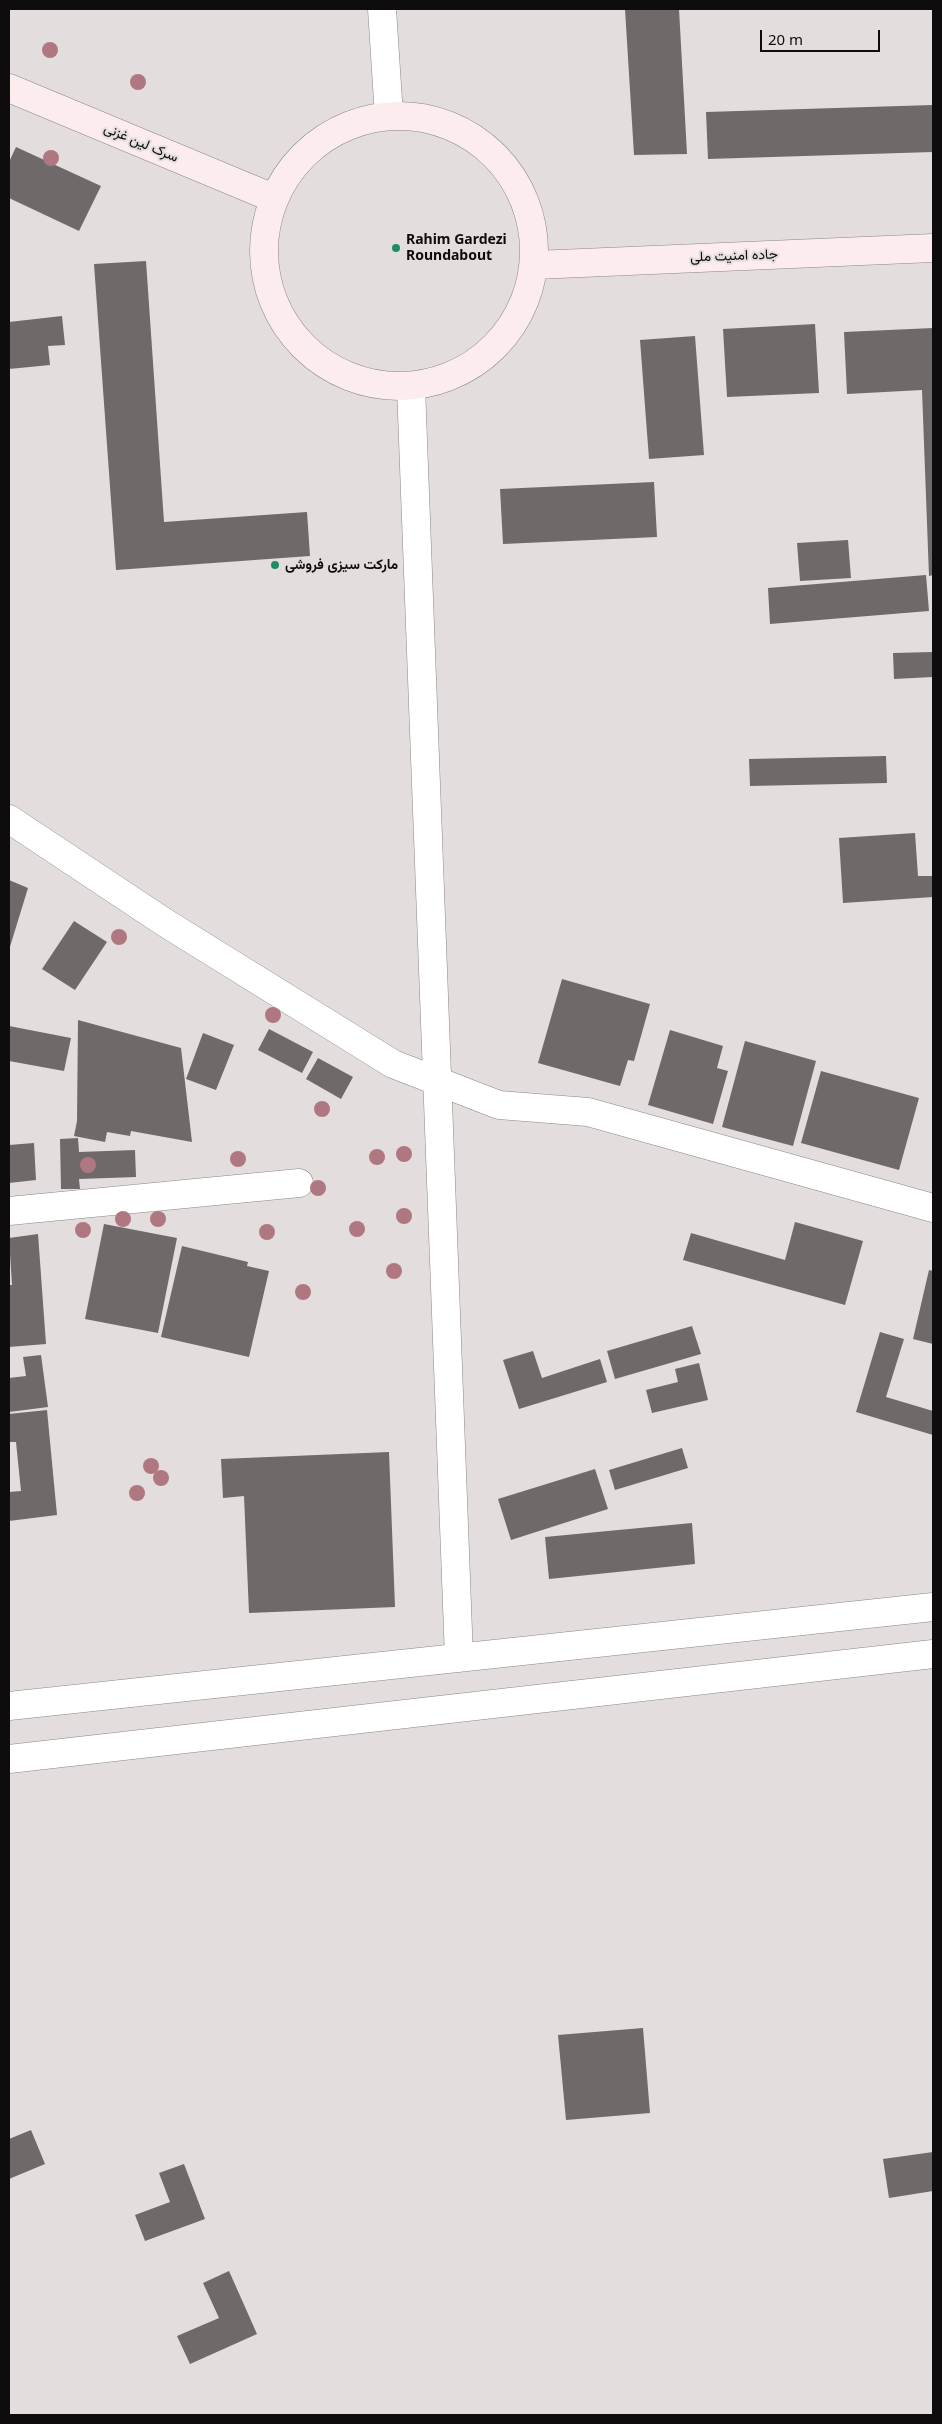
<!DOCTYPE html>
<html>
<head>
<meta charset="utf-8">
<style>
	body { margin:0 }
	#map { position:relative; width:942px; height:2424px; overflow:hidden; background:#e3dddd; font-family:"Noto Sans",sans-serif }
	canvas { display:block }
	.frame { position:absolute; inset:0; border:10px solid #0e0c0c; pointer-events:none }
	.scale { position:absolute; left:760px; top:30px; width:120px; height:22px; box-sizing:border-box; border:2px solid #0e0c0c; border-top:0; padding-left:6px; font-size:15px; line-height:18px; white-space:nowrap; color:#0e0c0c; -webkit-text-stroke:4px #e3dddd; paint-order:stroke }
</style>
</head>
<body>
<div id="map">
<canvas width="942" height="2424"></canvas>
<div class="frame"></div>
<div class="scale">20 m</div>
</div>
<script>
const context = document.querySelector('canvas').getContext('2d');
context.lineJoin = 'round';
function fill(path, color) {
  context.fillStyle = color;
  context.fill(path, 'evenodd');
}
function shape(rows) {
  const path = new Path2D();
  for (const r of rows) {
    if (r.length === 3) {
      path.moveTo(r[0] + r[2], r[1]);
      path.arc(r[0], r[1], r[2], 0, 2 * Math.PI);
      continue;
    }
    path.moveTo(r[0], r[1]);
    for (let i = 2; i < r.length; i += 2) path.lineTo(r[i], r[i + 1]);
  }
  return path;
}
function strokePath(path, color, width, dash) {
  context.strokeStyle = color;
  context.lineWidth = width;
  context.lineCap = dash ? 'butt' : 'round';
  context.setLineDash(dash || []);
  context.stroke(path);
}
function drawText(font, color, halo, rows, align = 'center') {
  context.font = font + ' "Noto Sans",Vazirmatn,sans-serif';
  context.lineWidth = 4;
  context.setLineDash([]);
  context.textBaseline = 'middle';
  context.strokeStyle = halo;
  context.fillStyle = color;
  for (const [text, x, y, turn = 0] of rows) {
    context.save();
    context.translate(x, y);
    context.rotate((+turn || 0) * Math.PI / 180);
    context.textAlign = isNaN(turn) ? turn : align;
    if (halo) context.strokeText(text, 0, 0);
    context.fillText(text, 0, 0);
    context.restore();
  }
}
const building = shape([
	[625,9,679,9,687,154,634,155],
	[933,105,933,152,708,159,706,112],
	[16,147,101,186,79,231,9,198,9,162],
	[146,261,164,522,307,512,310,556,116,570,94,264],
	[62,316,65,345,48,346,50,365,9,369,9,322],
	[815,324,819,393,727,397,723,329],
	[933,328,933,575,929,576,922,390,847,394,844,332],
	[695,336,704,455,649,459,640,340],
	[654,482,657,537,503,544,500,489],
	[848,540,851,578,800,581,797,543],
	[926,575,929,611,770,624,768,588],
	[933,652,933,677,894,679,893,653],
	[886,756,887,783,750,786,749,759],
	[915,833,918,876,933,876,933,897,843,903,839,838],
	[9,880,28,888,9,950],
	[74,921,107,942,75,990,42,969],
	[562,979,650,1004,634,1061,628,1060,620,1086,538,1063],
	[78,1020,181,1048,192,1142,131,1131,130,1136,107,1132,105,1142,74,1136,77,1121],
	[9,1026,71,1038,64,1071,9,1061],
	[269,1029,313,1052,302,1073,258,1050],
	[670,1030,723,1046,717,1068,728,1071,713,1124,648,1105],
	[203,1033,234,1045,216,1090,186,1079],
	[745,1041,816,1061,793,1146,722,1127],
	[318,1058,353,1077,341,1099,306,1079],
	[821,1071,919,1098,899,1170,801,1143],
	[78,1138,79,1152,135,1150,136,1177,79,1179,80,1189,61,1189,60,1139],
	[34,1143,36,1180,9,1183,9,1145],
	[795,1222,863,1241,845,1305,683,1260,691,1233,785,1260],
	[104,1224,177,1238,158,1333,85,1319],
	[38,1234,46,1344,9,1347,9,1285,12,1285,9,1238],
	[182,1246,248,1262,247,1266,269,1271,249,1357,161,1337],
	[929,1270,933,1271,933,1344,913,1339],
	[692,1326,701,1354,615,1379,607,1351],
	[880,1332,904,1339,886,1397,933,1411,933,1435,856,1412],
	[533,1351,542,1378,600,1359,607,1382,519,1409,503,1360],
	[41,1355,48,1407,9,1412,9,1378,26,1376,23,1357],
	[699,1363,708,1400,652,1413,646,1390,678,1382,675,1369],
	[47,1410,57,1515,9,1521,9,1492,21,1491,16,1442,9,1442,9,1414],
	[682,1448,688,1468,615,1490,609,1470],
	[389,1452,395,1607,249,1613,244,1496,223,1498,221,1459],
	[595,1469,608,1509,511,1540,498,1499],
	[692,1523,695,1564,549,1579,545,1537],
	[643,2028,650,2113,566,2120,558,2035],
	[31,2130,45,2164,9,2179,9,2139],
	[933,2152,933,2191,889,2198,883,2159],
	[184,2164,205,2219,145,2241,135,2215,170,2202,159,2173],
	[229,2271,257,2334,190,2364,177,2336,219,2318,203,2283]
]);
const minor = shape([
	[382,9,389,116],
	[9,819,164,922,393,1064,499,1105,588,1112,933,1208],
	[9,1211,299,1183]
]);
const tertiary = shape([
	[411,387,459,1658],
	[9,1706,933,1607],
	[9,1759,933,1654]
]);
const secondary = shape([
	[9,88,273,198],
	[399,251,135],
	[535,265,933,248]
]);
const trees = [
	[50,50],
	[138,82],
	[51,158],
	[119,937],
	[273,1015],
	[322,1109],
	[404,1154],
	[377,1157],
	[238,1159],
	[88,1165],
	[318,1188],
	[404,1216],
	[123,1219],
	[158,1219],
	[357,1229],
	[83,1230],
	[267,1232],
	[394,1271],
	[303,1292],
	[151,1466],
	[161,1478],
	[137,1493]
];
const markers = [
	[396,248,5,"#218b68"],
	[275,565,5,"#218b68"]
];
const streetNames = [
	["سرک لین غزنی",141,143,23],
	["جاده امنیت ملی",734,256,-2]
];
const poiNames = [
	["Rahim Gardezi",406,240],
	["Roundabout",406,256],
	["مارکت سیزی فروشی",285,565]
];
fill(building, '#6f6969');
strokePath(minor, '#8c8686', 29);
strokePath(tertiary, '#8c8686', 29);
strokePath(secondary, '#8c8686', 29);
strokePath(minor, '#fff', 28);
strokePath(tertiary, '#fff', 28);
strokePath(secondary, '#fceced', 28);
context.fillStyle = '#af7880';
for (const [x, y] of trees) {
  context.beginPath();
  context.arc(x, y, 8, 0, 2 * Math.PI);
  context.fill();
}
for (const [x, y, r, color] of markers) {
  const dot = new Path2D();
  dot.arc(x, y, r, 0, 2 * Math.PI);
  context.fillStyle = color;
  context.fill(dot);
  strokePath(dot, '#e3dddd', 2);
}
drawText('14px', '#0e0c0c', '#e3dddd', streetNames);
drawText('bold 14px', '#0e0c0c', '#e3dddd', poiNames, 'left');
</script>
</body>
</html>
